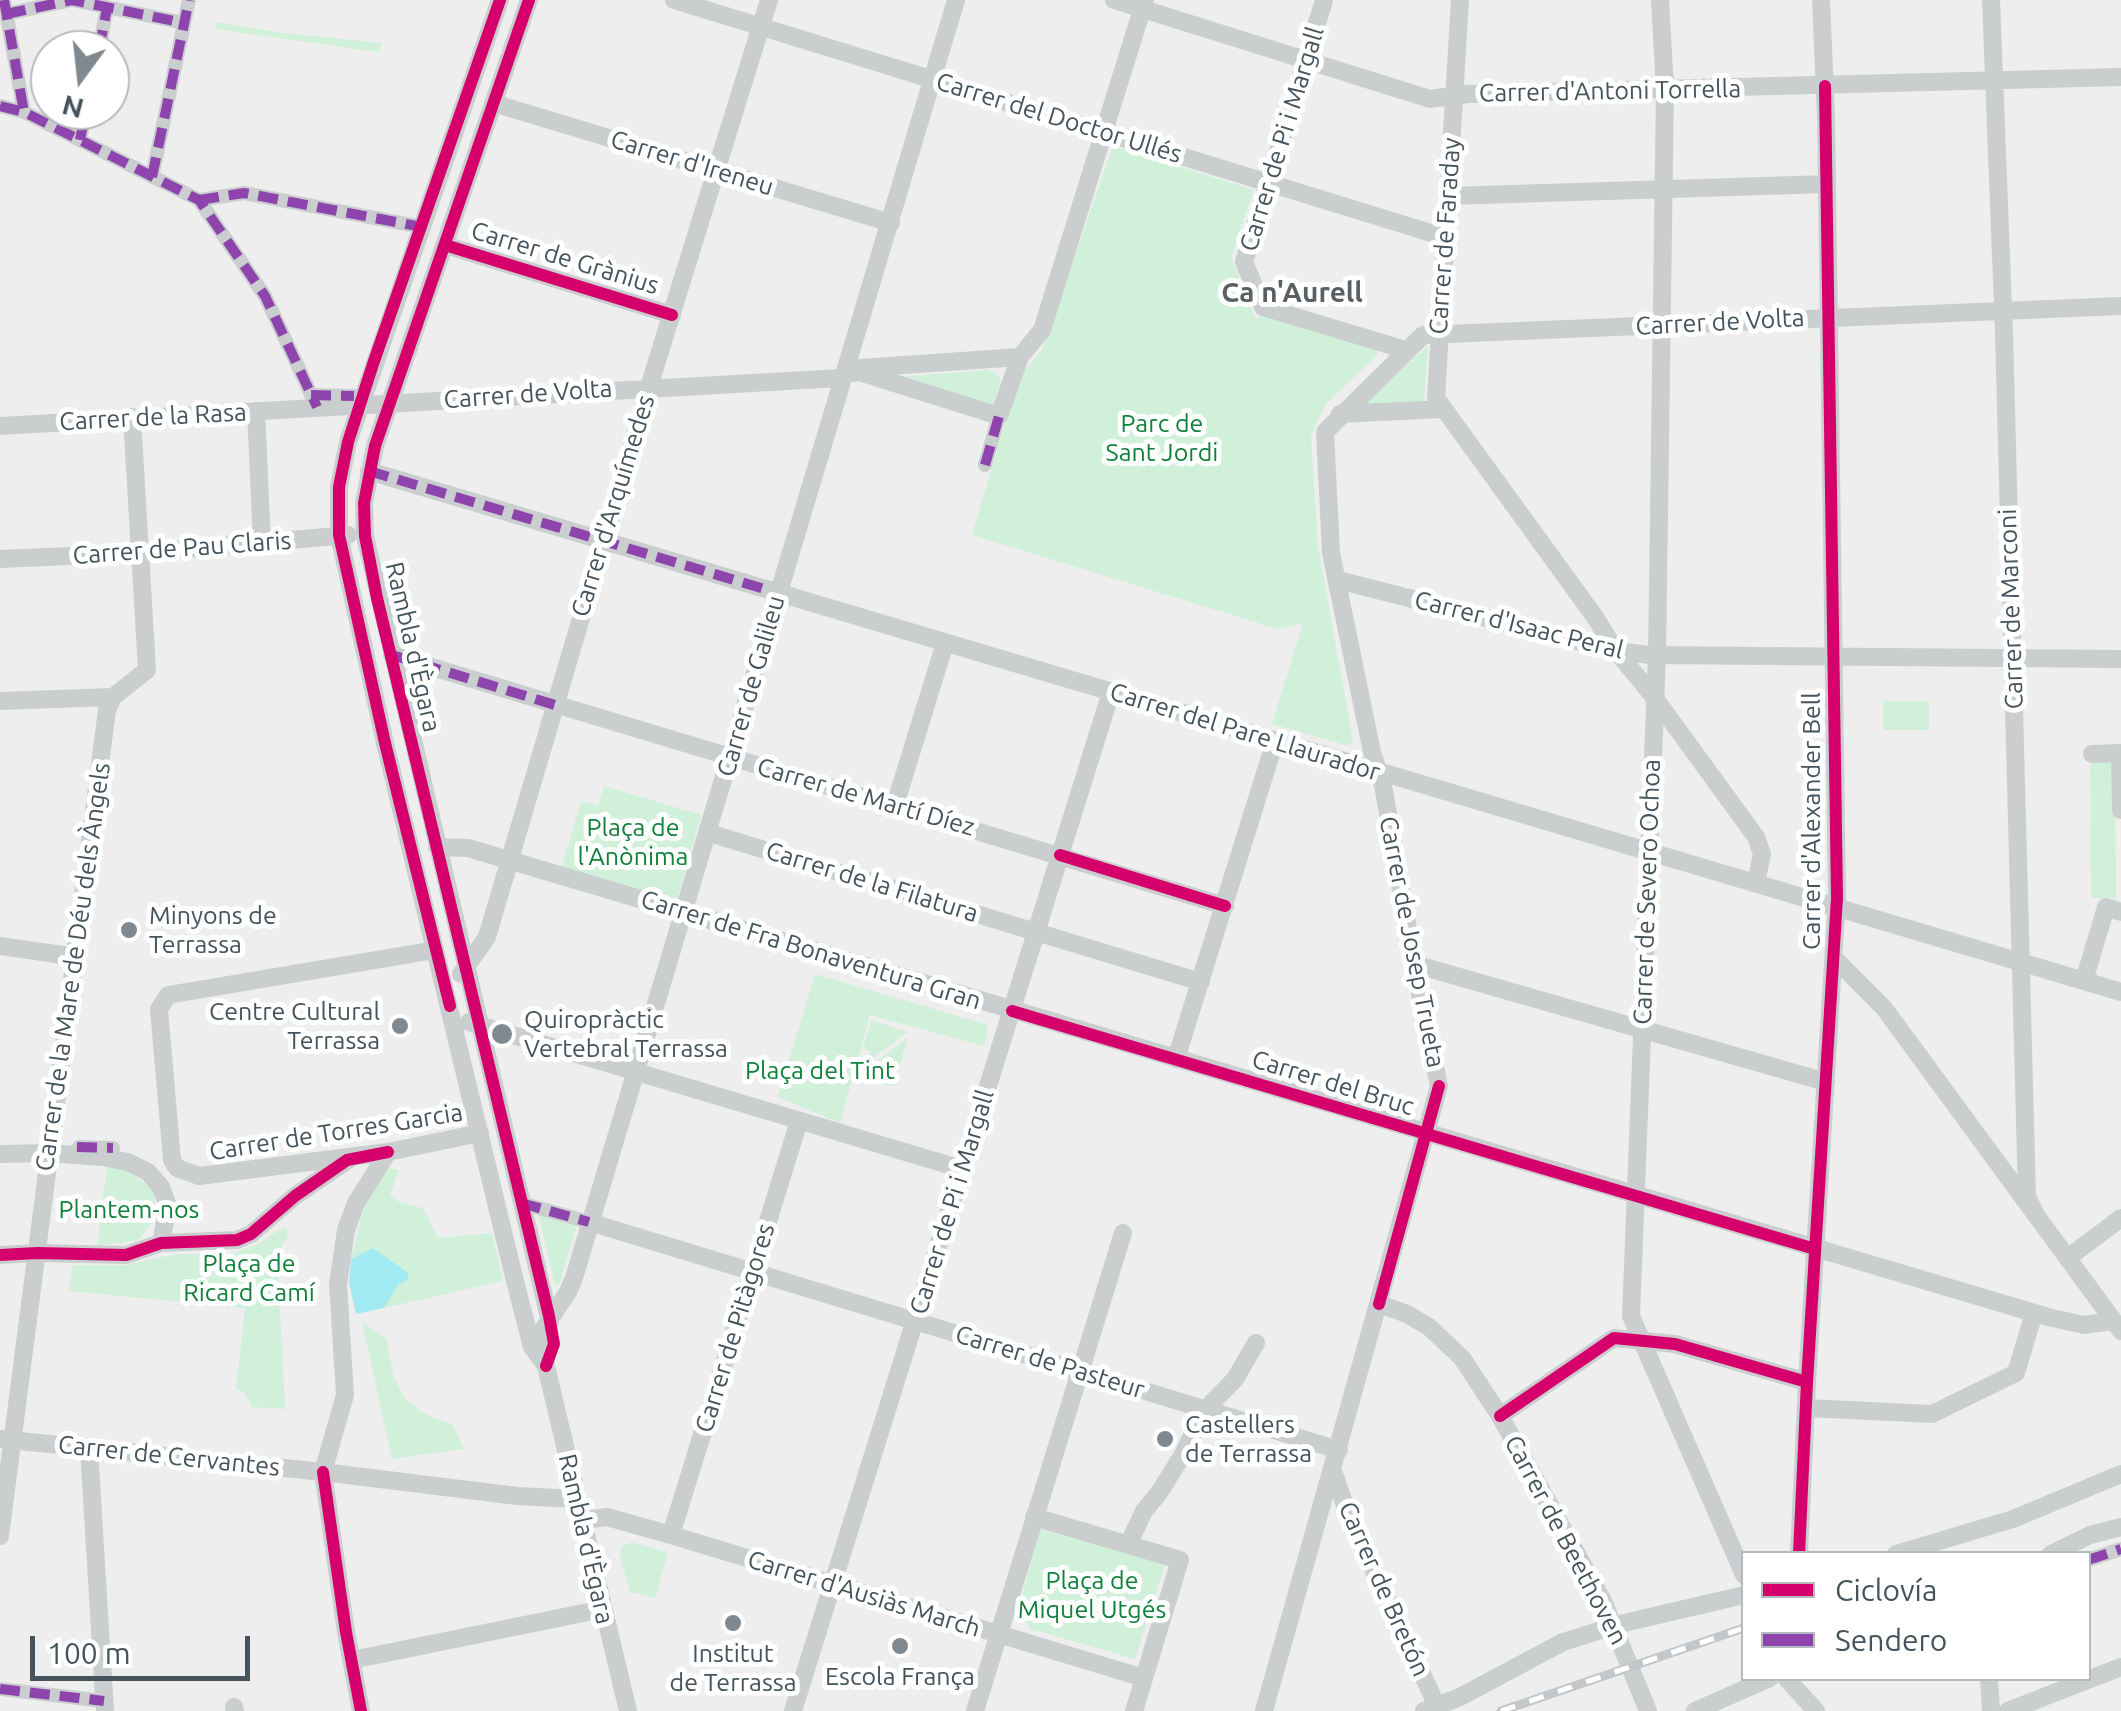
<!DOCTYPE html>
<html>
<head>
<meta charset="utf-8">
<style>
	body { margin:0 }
	#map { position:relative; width:2121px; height:1711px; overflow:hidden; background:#efeeee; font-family:Ubuntu,sans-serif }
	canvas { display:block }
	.legend { position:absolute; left:1741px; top:1551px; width:350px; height:130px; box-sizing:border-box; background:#fff; border:2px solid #b4babe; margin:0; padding:12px 18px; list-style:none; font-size:30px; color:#44535c }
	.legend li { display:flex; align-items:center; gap:20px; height:50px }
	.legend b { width:50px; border:2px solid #b4babe }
	.north { position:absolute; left:30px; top:30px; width:100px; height:100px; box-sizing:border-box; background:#fff; border:2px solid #b4babe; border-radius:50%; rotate:195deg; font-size:28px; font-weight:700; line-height:40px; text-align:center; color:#44535c }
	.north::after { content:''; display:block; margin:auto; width:35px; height:45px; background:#80898f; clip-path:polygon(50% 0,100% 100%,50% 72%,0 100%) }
	.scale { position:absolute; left:30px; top:1636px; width:220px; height:45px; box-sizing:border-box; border:5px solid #44535c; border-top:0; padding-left:12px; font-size:30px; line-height:35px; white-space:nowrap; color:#44535c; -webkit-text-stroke:8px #fff; paint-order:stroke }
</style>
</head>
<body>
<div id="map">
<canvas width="2121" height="1711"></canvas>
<ul class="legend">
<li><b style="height:12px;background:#d6006c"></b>Ciclovía</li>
<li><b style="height:12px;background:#8e44ad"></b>Sendero</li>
</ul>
<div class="north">N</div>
<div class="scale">100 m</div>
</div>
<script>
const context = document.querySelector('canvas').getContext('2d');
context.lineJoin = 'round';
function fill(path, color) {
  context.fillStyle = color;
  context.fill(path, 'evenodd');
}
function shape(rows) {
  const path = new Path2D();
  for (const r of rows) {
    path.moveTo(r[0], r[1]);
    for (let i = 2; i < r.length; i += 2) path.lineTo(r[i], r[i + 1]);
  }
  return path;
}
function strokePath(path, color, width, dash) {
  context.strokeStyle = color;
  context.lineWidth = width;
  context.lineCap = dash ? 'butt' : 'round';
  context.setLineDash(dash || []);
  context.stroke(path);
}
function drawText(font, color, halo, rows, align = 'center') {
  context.font = font + ' Ubuntu,sans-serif';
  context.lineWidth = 10;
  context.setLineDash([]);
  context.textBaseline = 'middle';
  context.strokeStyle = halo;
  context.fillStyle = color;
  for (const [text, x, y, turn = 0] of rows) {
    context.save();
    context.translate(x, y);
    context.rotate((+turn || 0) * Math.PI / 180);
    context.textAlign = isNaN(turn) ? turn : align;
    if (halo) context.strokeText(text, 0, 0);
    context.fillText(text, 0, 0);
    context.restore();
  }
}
const green = shape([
	[217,22,283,33,382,43,378,52,215,29],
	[1113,146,1254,190,1231,258,1256,319,1267,315,1376,347,1378,354,1325,405,1311,436,1318,546,1353,741,1349,746,1272,724,1303,623,1278,629,972,535,1019,377,1042,350],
	[1428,345,1424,403,1362,407],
	[988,370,996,373,1001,380,993,406,897,377],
	[1883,701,1929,701,1929,730,1883,730],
	[2090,758,2115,758,2116,898,2091,898],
	[604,786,701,815,676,903,561,870,581,801,598,806],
	[815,974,988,1025,984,1046,870,1015,856,1067,860,1059,868,1061,871,1052,863,1049,871,1020,907,1032,854,1073,840,1123,778,1097],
	[908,1037,893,1087,858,1076],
	[107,1167,127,1170,154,1191,156,1216,139,1240,97,1246],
	[382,1167,399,1170,390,1195,399,1202,423,1208,438,1238,492,1233,503,1281,384,1308,398,1284,389,1261,373,1248,351,1259,370,1184],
	[536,1205,579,1218,559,1285,555,1285],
	[283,1227,287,1229,288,1234,286,1242,283,1242,278,1268,285,1409,252,1407,245,1393,236,1389,245,1308,69,1291,73,1265,124,1265,176,1254,230,1254,260,1243],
	[362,1322,386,1338,394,1377,405,1399,425,1414,453,1425,464,1449,392,1459],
	[1040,1529,1165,1564,1135,1659,1031,1629,1018,1611],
	[632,1542,668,1553,655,1598,630,1592,620,1556,621,1547]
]);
const water = shape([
	[373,1248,407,1272,409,1279,398,1285,384,1308,356,1314,349,1282,351,1259]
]);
const pedestrian = shape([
	[4,0,24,112],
	[6,14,72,0,184,23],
	[99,50,107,8],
	[0,106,24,112,199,200,265,296,317,407],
	[80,140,86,110],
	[152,177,189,0],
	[199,200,244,193,422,227],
	[311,395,354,396],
	[985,465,999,416],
	[79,1147,113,1148],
	[521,1203,589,1222],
	[2088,1560,2121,1549],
	[0,1689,104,1701]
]);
const minor = shape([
	[500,0,348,442,339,487,339,535,385,743,515,1281,532,1347,546,1366,628,1711],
	[529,0,375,446,364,503,365,536,550,1322],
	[674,0,1444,237],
	[1114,0,1430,99,1468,94,2121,77],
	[1324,0,1244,262,1263,307,1406,350],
	[1460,0,1436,398,1595,617,1616,651,1654,697,1756,837,1762,854,1756,883],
	[1660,0,1665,89,1657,656,1631,1316,1744,1575],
	[1991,0,2004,333,2027,1196,2037,1217],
	[493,103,891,223],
	[1449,196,1827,184],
	[445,245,672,315],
	[1020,357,1042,330,1145,0],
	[256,411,262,543],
	[1340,414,1444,409],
	[0,426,840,378,845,374,860,368,1020,357,999,416,859,372,845,374],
	[369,471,2121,992],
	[0,559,140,553,348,535],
	[1338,580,1616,651,1650,655,2121,659],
	[392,655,1225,906],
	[0,701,113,697],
	[2092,754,2120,753,2121,810],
	[895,805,945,643],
	[709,833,1201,982],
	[437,847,468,848,2048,1317,2084,1325,2113,1321],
	[0,946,76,957],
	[435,950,168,995,159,1009,172,1160,177,1168,199,1176,388,1152,480,1133],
	[1835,959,1884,1008,2121,1331],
	[1414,964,1826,1082],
	[461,974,487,937,653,374,769,0],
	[2084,981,2106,907,2121,912],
	[469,1022,962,1169],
	[1176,1059,1275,741],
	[0,1154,49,1153,102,1157,128,1162,148,1172,161,1187,168,1206,161,1243],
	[589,1222,1339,1450],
	[0,1255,37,1253,126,1255,161,1243,237,1240,251,1234,295,1196,348,1160],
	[2069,1257,2121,1218],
	[1379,1304,1407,1314,1429,1327,1462,1358,1500,1416,1603,1601,1648,1711],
	[546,1366,544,1328,568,1292,574,1278,956,0],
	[1806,1408,1932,1414,2016,1373,2034,1313],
	[1500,1416,1614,1338,1675,1344,1807,1382],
	[0,1439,323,1472,517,1496,577,1499],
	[89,1449,105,1711],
	[1333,1471,1349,1517,1437,1706],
	[1034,1517,1180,1560,1134,1711],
	[584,1520,607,1517,671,1535,1144,1678],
	[671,1535,799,1121],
	[0,1536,107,710,113,697,147,670,132,417],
	[1128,1545,1144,1511,1159,1493,1182,1456,1205,1410,1235,1379,1256,1343],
	[1799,1554,1807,1382,1837,898,1826,115,1821,0],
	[1896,1554,2013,1519,2121,1474],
	[2051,1554,2090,1535,2121,1527],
	[352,1660,603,1609],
	[1786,1678,1816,1711],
	[1989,1678,1991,1711],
	[234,1707,235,1711],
	[361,1711,346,1632,323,1472,345,1395,338,1284,346,1230,356,1203,388,1152],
	[793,1711,1111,692],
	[975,1711,1123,1233],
	[1264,1711,1439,1086,1414,964,1383,785,1372,752,1331,553,1325,432,1423,335,2121,306],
	[1424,1711,1460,1697,1563,1642,1624,1623,1744,1595],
	[1695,1711,1770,1678],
	[2008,1711,2121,1667]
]);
const rail = shape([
	[1501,1711,1744,1628]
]);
const quiet = shape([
	[4,0,24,112],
	[6,14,72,0,184,23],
	[99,50,107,8],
	[0,106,24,112,199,200,265,296,317,407],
	[80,140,86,110],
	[152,177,189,0],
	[199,200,244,193,422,227],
	[311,395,354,396],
	[985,465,999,416],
	[369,471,768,590],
	[392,655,555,705],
	[77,1147,113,1148],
	[521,1203,589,1222],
	[2088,1560,2121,1549],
	[0,1689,104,1701]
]);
const cycleway = shape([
	[529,0,375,446,364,503,365,536,377,598,549,1316,554,1344,546,1366],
	[445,245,672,315],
	[1060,855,1225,906],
	[450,1006,385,743,339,535,339,487,348,442,373,364,500,0],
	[1012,1011,1815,1249],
	[0,1255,37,1253,126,1255,161,1243,237,1240,251,1234,295,1196,347,1160,388,1152],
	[1379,1304,1439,1086],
	[1500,1416,1614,1338,1675,1344,1807,1382],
	[323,1472,346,1632,361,1711],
	[1799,1554,1807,1382,1837,898,1825,86]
]);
const markers = [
	[129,930,10,"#80898f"],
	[400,1026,10,"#80898f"],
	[502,1034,12,"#80898f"],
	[1165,1439,10,"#80898f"],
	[733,1623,10,"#80898f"],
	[900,1646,10,"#80898f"]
];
const streetNames = [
	["Carrer d'Antoni Torrella",1610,91,-1],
	["Carrer del Doctor Ullés",1059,118,17],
	["Carrer de Pi i Margall",1282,139,-73],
	["Carrer d'Ireneu",692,163,17],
	["Carrer de Faraday",1445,236,-86],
	["Carrer de Grànius",565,258,17],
	["Carrer de Volta",1720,322,-3],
	["Carrer de Volta",528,394,-4],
	["Carrer de la Rasa",153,417,-3],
	["Carrer d'Arquímedes",613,506,-73],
	["Carrer de Pau Claris",182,548,-4],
	["Carrer de Marconi",2011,609,-92],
	["Carrer d'Isaac Peral",1519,625,14],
	["Rambla d'Ègara",413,647,77],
	["Carrer de Galileu",751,686,-74],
	["Carrer del Pare Llaurador",1245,732,17],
	["Carrer de Martí Díez",866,797,16],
	["Carrer d'Alexander Bell",1812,821,-90],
	["Carrer de la Filatura",872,882,17],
	["Carrer de Severo Ochoa",1647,892,-88],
	["Carrer de Josep Trueta",1412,942,79],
	["Carrer de Fra Bonaventura Gran",811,950,17],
	["Carrer de la Mare de Déu dels Àngels",73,967,-82],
	["Carrer del Bruc",1333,1083,17],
	["Carrer de Torres Garcia",336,1132,-9],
	["Carrer de Pi i Margall",952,1202,-73],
	["Carrer de Pitàgores",735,1328,-73],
	["Carrer de Pasteur",1050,1362,17],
	["Carrer de Cervantes",169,1456,6],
	["Rambla d'Ègara",586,1539,77],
	["Carrer de Beethoven",1566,1540,62],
	["Carrer de Bretón",1384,1589,66],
	["Carrer d'Ausiàs March",864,1594,17]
];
const parkNames = [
	["Parc de",1162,424],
	["Sant Jordi",1162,453],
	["Plaça de",633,828],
	["l'Anònima",633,857],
	["Plaça del Tint",820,1071],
	["Plantem-nos",129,1210],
	["Plaça de",249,1264],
	["Ricard Camí",249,1293],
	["Plaça de",1092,1581],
	["Miquel Utgés",1092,1610]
];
const poiNames = [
	["Minyons de",149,916],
	["Terrassa",149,945],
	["Centre Cultural",380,1012,"right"],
	["Terrassa",380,1041,"right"],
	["Quiropràctic",524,1020],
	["Vertebral Terrassa",524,1049],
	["Castellers",1185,1425],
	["de Terrassa",1185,1454],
	["Institut",733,1654,"center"],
	["de Terrassa",733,1683,"center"],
	["Escola França",900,1677,"center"]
];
const neighbourhoodNames = [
	["Ca n'Aurell",1292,293]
];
fill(green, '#d0f0d9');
fill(water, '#a2eaf1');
strokePath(pedestrian, '#cacecf', 14);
strokePath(minor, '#cacecf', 18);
strokePath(rail, '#c4c7c9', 9);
strokePath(rail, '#fff', 5, [15]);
strokePath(quiet, '#8e44ad', 10, [20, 10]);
strokePath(cycleway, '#d6006c', 12);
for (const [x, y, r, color] of markers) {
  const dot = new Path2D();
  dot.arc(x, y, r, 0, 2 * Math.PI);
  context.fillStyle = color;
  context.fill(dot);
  strokePath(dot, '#fff', 4);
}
drawText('25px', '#44535c', '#fff', streetNames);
drawText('25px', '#10813b', '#fff', parkNames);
drawText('25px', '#44535c', '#fff', poiNames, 'left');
drawText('bold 28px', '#595f63', '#fff', neighbourhoodNames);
</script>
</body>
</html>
